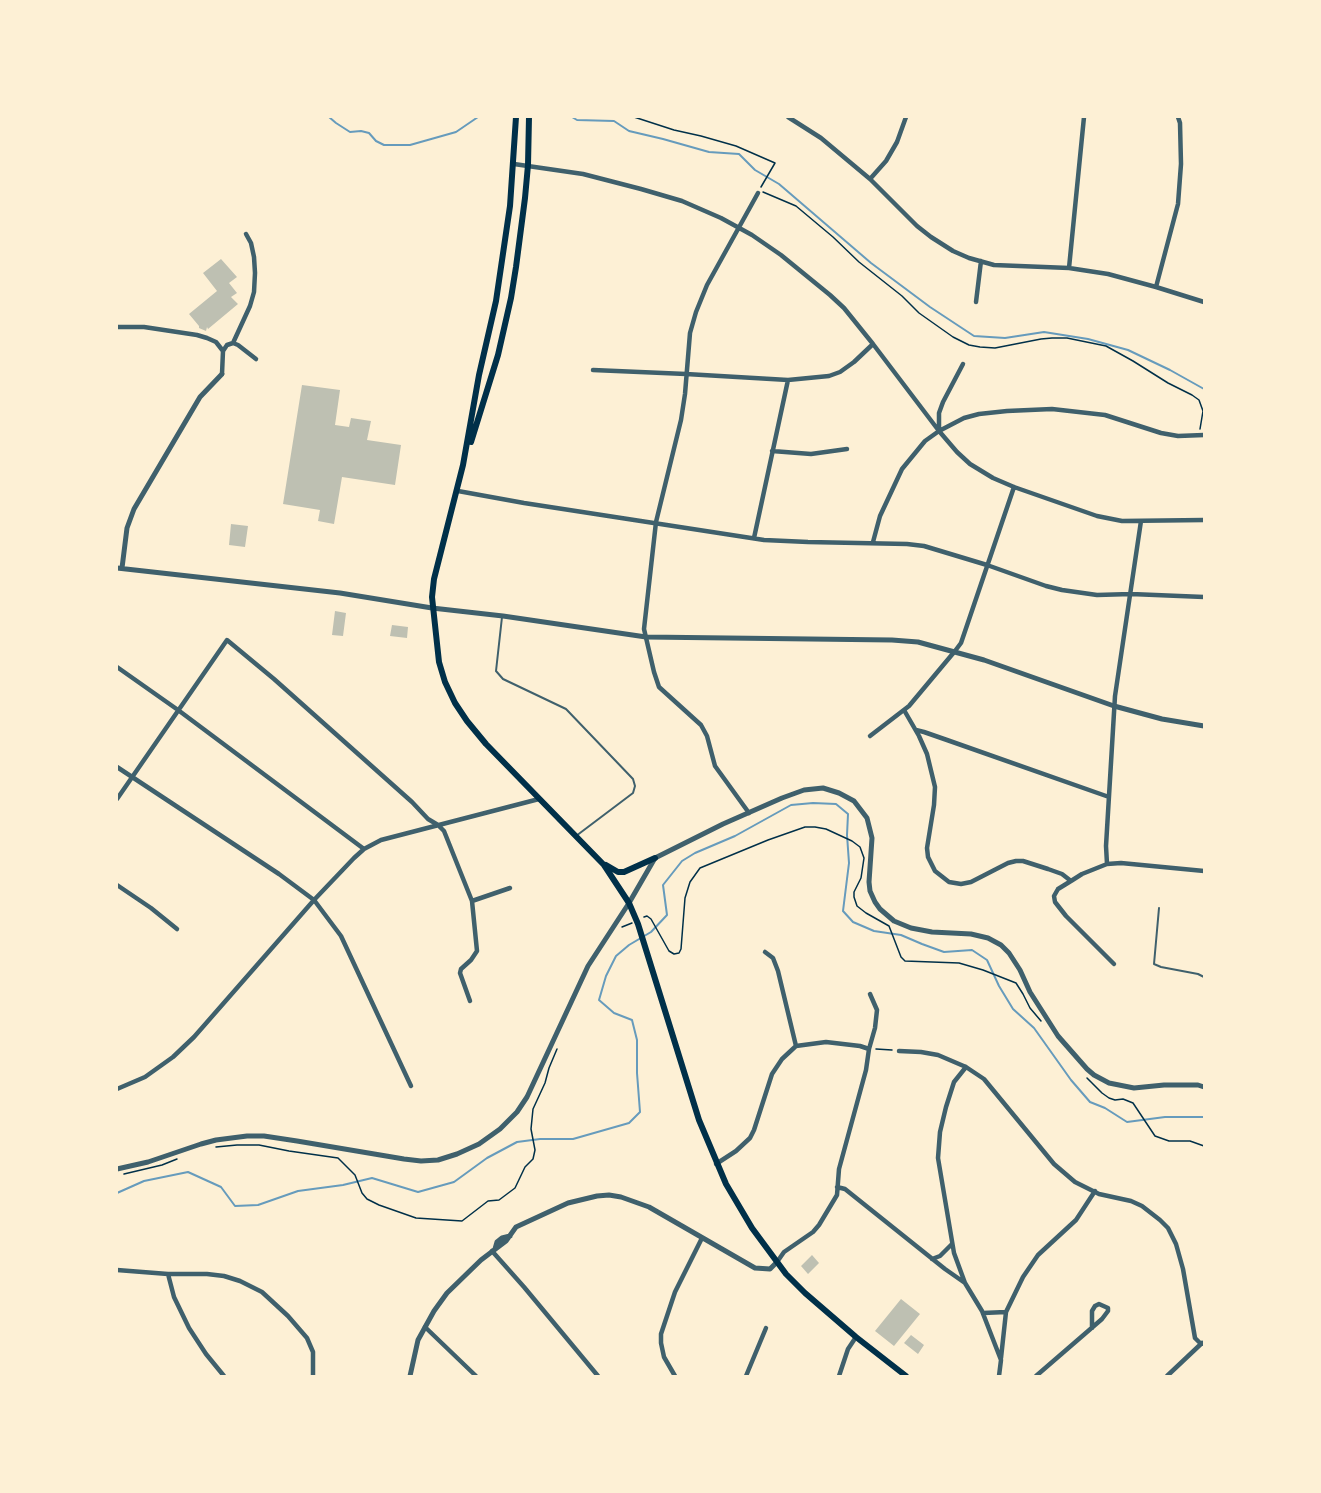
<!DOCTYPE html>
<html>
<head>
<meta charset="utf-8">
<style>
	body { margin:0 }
	#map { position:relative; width:1321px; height:1493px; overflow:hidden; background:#fdf0d5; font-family:Rubik,sans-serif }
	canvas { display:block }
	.frame { position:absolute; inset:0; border:118px solid #fdf0d5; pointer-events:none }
</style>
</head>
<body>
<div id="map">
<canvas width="1321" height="1493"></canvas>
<div class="frame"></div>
</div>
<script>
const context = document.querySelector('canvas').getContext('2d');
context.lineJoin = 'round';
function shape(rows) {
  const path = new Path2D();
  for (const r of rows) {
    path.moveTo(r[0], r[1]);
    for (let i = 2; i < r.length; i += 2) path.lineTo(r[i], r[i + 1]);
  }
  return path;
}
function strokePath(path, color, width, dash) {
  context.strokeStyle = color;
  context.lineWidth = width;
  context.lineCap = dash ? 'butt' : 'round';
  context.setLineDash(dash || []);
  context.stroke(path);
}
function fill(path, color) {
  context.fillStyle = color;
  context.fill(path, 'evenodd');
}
const stream = shape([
	[329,117,336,123,350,132,361,131,369,133,376,141,384,145,410,145,456,132,478,117],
	[572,117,577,120,614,121,629,131,663,139,709,152,739,154,755,170,779,184,871,263,930,307,974,336,1005,338,1044,332,1088,339,1128,350,1170,370,1204,389],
	[117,1193,144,1181,188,1172,221,1187,235,1206,258,1205,298,1191,343,1185,372,1178,418,1192,454,1182,487,1158,517,1142,540,1139,573,1139,629,1123,640,1112,637,1073,637,1040,632,1020,614,1013,599,1000,606,976,616,956,629,945,651,932,667,915,663,885,682,861,695,853,735,836,791,805,813,803,836,804,848,814,847,835,849,863,843,911,853,922,874,931,901,935,922,944,944,952,972,950,987,960,999,986,1013,1009,1034,1028,1071,1080,1090,1102,1105,1108,1127,1122,1165,1117,1204,1117]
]);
const building = shape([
	[221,259,237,277,229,283,237,293,231,297,238,304,208,329,207,327,206,331,199,328,199,326,189,314,217,291,203,273],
	[302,385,340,390,335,425,349,427,351,418,371,421,367,440,401,445,395,485,342,477,334,524,318,521,320,510,283,504],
	[231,524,248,526,245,547,229,545],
	[335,611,346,613,343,636,332,635],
	[392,625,408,627,407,638,390,636],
	[812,1255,819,1263,808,1274,801,1266],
	[901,1299,920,1314,894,1346,875,1331],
	[911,1335,924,1345,918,1354,904,1343]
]);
const path = shape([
	[634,117,674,130,701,136,736,146,775,163,761,187],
	[763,192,796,206,833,237,859,262,902,296,919,313,953,337,969,345,980,347,995,348,1041,339,1052,338,1067,338,1106,346,1133,361,1168,383,1192,395,1199,400,1203,411,1200,429],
	[644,917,647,916,651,919,669,951,674,954,679,953,681,949,685,898,690,882,700,868,768,840,805,827,815,827,826,829,852,841,860,847,864,858,861,878,854,892,854,897,857,906,866,913,889,926,901,957,905,961,959,963,983,970,1016,983,1023,994,1030,1008,1041,1021],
	[622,927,632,923],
	[876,1049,892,1050],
	[1087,1078,1102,1093,1109,1098,1115,1100,1123,1099,1133,1103,1155,1136,1169,1141,1190,1141,1204,1146],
	[216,1147,237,1145,259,1145,289,1151,338,1158,355,1175,362,1193,367,1199,379,1205,416,1218,462,1221,488,1201,499,1200,515,1188,525,1167,533,1159,535,1150,531,1129,533,1109,545,1083,549,1068,557,1049],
	[124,1174,162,1165,177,1159]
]);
const service = shape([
	[502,617,496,671,503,679,566,709,633,779,635,786,633,793,576,836],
	[1159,908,1154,964,1161,967,1198,974,1204,977]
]);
const minor = shape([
	[788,117,821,138,870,179,917,226,931,237,953,251,969,258,994,265,1069,268,1108,274,1156,287,1204,302],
	[514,164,583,174,641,189,682,201,721,218,752,235,781,255,830,295,844,308,873,344,939,431,957,452,970,464,993,478,1014,487,1097,516,1122,521,1204,520],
	[870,179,886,161,897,142,906,117],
	[1069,268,1084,117],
	[1156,287,1178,204,1181,164,1180,123,1178,117],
	[976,302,981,261],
	[117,327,144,327,197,335,207,338,216,342,223,351],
	[233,343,250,306,254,292,255,273,254,257,251,243,246,234],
	[233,343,238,345,256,359],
	[593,370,686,374,788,380,829,376,840,372,854,362,873,344],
	[222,374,223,351,227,345,233,343],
	[939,431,964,418,979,414,1007,411,1052,409,1105,415,1161,433,1178,436,1204,435],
	[772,451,811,454,847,449],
	[458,491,524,503,764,540,808,542,907,544,924,546,987,565,1046,586,1062,590,1097,595,1131,594,1204,597],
	[754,538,788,380],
	[873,542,880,516,902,469,925,441,939,431,939,413,943,402,963,364],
	[117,667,178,710,364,849],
	[904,710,919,736,927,754,935,787,934,805,927,848,928,857,935,871,949,882,961,884,971,882,1008,863,1016,861,1023,861,1048,869,1062,874,1071,881,1082,874,1107,864,1121,863,1204,871],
	[916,730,924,732,947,740,1109,797],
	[870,736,909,706,955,651,961,643,1014,487],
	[117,767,279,874,314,900,341,936,411,1086],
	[117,799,227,640,274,679,412,802,428,819,438,825,444,831,472,901],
	[749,813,715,766,707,736,701,725,659,687,654,672,644,629,656,522,681,420,685,394,690,333,696,312,707,285,758,193],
	[1107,864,1106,846,1115,696,1141,521],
	[1071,881,1058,889,1054,896,1055,902,1066,916,1114,964],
	[117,885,151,908,177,929],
	[765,952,773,958,778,971,796,1046],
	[470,1001,460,973,461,969,471,960,477,951,472,901,510,888],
	[899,1051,921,1052,938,1055,966,1067,984,1079,1054,1164,1075,1182,1099,1194,1131,1201,1142,1206,1160,1220,1168,1228,1176,1244,1183,1269,1195,1338,1201,1344,1204,1343],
	[117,1089,145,1077,173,1057,194,1037,314,900,354,858,364,849,381,840,539,799],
	[716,1164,736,1151,750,1138,754,1130,772,1074,782,1059,796,1046,826,1042,860,1046,869,1049],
	[837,1187,845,1189,945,1269,965,1283,982,1311,1001,1360,999,1376],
	[492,1251,524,1287,598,1376],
	[932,1259,940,1256,952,1244],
	[777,1262,784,1252,813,1232,819,1225,837,1195,839,1169,866,1070,869,1049,875,1028,877,1010,870,994],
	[117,1270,168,1274,207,1274,224,1276,240,1281,262,1292,288,1316,307,1338,313,1352,313,1376],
	[168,1274,174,1297,189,1328,206,1354,224,1376],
	[965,1283,954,1253,938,1158,940,1132,946,1107,954,1082,966,1067],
	[983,1313,1006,1312],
	[425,1327,476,1376],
	[1001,1358,1006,1312,1023,1277,1038,1255,1076,1220,1095,1191],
	[675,1376,664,1357,661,1343,661,1334,675,1292,702,1238],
	[746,1376,766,1328],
	[839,1376,848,1349,856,1337],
	[1036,1376,1102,1319,1108,1311,1108,1308,1099,1304,1095,1306,1092,1311,1092,1328],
	[1167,1376,1202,1343]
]);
const tertiary = shape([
	[117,568,340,593,432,608,503,616,646,637,892,640,918,642,984,660,1114,706,1162,719,1204,726],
	[122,568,127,528,134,509,200,397,222,374],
	[117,1169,148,1162,201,1144,216,1140,247,1136,264,1136,297,1141,404,1159,421,1161,438,1160,457,1154,479,1144,500,1129,517,1112,527,1097,588,966,629,903,655,858,723,824,782,798,804,790,823,788,839,793,854,801,867,818,872,838,869,882,870,891,875,902,880,909,894,921,911,928,932,932,971,934,988,938,1001,945,1009,953,1020,970,1030,992,1058,1036,1087,1069,1094,1075,1109,1083,1134,1088,1164,1085,1198,1085,1204,1087],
	[495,1249,497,1242,502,1238,510,1236],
	[410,1376,418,1340,434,1311,447,1293,481,1260,506,1241,516,1227,568,1203,597,1196,609,1195,621,1197,649,1207,755,1268,770,1269,777,1262]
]);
const secondary = shape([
	[516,117,510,206,496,301,479,375,463,465,434,579,432,597,439,662,445,682,455,703,467,721,486,744,604,865,629,903,638,924,699,1120,726,1184,752,1228,786,1274,805,1293,856,1337,906,1376],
	[471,442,498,355,511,298,516,267,525,198,528,165,529,117],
	[606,865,618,872,624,872,655,858]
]);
strokePath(stream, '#669bbc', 2);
fill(building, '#bec0b2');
strokePath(path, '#003049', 1.5);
strokePath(service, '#3f606c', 2);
strokePath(minor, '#3f606c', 4.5);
strokePath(tertiary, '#3f606c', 5);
strokePath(secondary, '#003049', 6);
</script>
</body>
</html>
